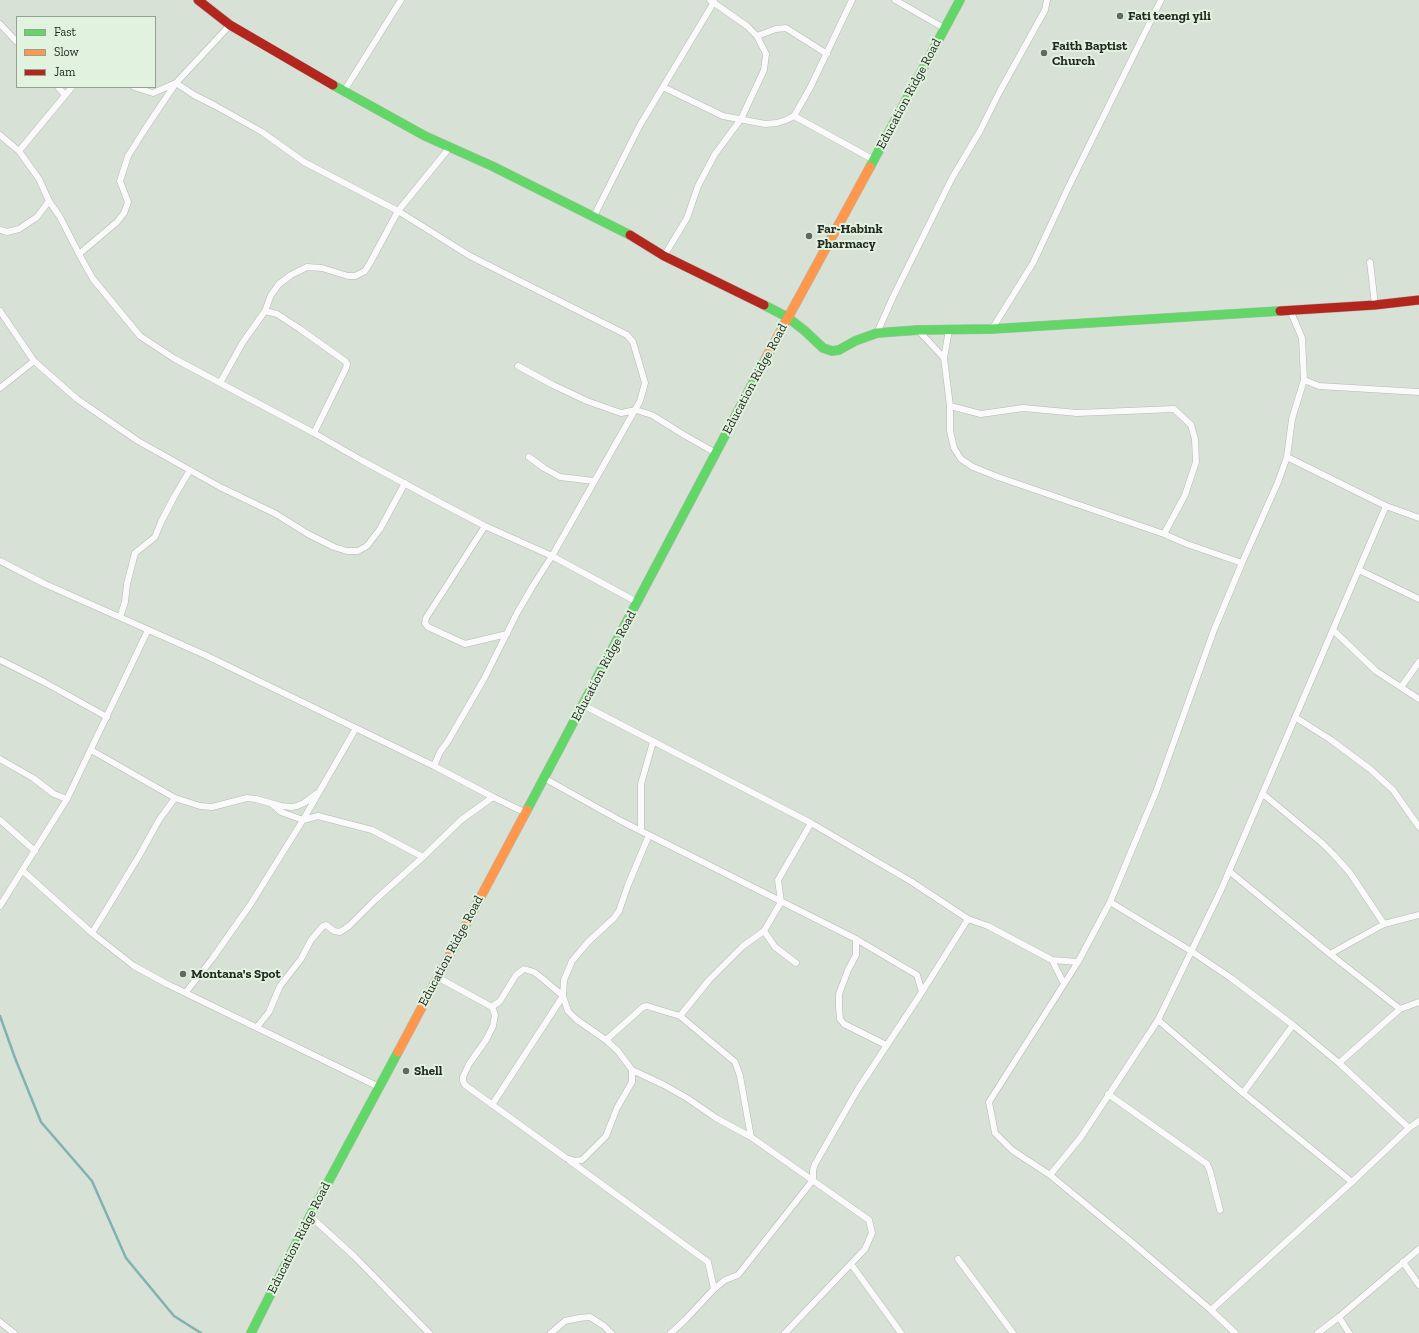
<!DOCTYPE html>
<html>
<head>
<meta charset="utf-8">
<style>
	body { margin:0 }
	#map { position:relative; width:1419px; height:1333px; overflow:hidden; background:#d8e1d6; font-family:"Zilla Slab",serif }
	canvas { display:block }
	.legend { position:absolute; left:16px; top:16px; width:140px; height:72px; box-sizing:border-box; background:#e1f3df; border:1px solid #95a293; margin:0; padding:5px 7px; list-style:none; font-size:12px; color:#232922 }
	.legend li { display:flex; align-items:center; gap:8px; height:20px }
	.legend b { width:20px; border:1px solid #95a293 }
</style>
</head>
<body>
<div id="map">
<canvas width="1419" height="1333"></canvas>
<ul class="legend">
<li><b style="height:5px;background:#63d668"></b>Fast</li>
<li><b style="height:5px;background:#ff974d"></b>Slow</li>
<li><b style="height:5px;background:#b3261e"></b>Jam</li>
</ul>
</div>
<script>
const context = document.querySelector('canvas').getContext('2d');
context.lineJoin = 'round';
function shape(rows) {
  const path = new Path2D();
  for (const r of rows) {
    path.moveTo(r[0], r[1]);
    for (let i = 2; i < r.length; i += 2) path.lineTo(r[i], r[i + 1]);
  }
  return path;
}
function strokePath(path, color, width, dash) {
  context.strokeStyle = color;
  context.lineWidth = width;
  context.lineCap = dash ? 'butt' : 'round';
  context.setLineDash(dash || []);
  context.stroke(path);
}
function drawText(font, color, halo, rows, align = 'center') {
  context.font = font + ' "Zilla Slab",serif';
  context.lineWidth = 4;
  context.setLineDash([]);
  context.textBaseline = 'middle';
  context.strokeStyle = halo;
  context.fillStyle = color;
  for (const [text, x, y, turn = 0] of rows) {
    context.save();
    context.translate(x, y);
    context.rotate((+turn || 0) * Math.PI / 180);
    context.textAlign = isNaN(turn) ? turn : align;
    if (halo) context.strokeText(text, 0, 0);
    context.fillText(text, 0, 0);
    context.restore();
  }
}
const stream = shape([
	[0,1016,15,1058,41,1122,92,1181,126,1258,174,1316,201,1333]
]);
const street = shape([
	[895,0,944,28],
	[0,24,17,42],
	[757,36,776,29,786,28,827,54],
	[58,87,65,95],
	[134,87,153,93,176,83,194,95,214,105,262,132,304,162,398,211,470,256,627,335,633,342,645,383,640,401,552,556,534,584,517,613,484,679,448,741,440,752,434,766],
	[663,87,723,116,765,124,777,123,786,120,794,116,810,88,852,0],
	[344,91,401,0],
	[794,116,874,160],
	[0,135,19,151,39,179,49,201,60,217,79,254,117,222,124,213,128,202,120,181,128,156,147,126,176,83,230,25],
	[19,151,72,87],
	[594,216,640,125,714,2],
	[0,230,7,232,19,229,37,217,49,201],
	[79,254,93,279,140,336,175,359,314,433,361,460,441,503,485,526,552,556,637,602],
	[664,256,687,218,698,186,715,154,741,119,764,70,766,54,757,36,747,26,710,0],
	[1370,262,1375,305],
	[0,311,34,361,77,399,138,441,220,487,276,514,308,534,334,547,347,551,358,551,367,546,380,529,405,483],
	[265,311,277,314,300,329,345,361,347,364,346,368,314,433],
	[992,329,1033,263,1068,188,1161,0],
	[918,330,944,358],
	[949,330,944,358,950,406,950,431,954,448,961,459,973,467,998,477,1164,534,1187,544,1242,563],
	[877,333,893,297,952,178,980,131,1000,91,1045,10,1047,0],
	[518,366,553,385,587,401,621,413,636,410,652,415,684,435,716,453],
	[1304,380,1319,386,1419,392],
	[220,383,243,342,265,311,271,295,279,284,291,275,307,267,322,268,348,276,355,276,365,271,370,263,398,211,450,147],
	[0,388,34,361],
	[950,406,981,414,1023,408,1077,413,1174,409,1191,425,1195,439,1196,462,1185,495,1164,534],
	[529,457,544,468,560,477,594,481],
	[1287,457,1386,506,1419,518],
	[485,526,426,618,425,623,428,627,465,644,507,634],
	[0,561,45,584,205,655,434,766,493,797,526,813],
	[1359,570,1419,599],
	[120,617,125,602,127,584,135,553,155,537,161,522,174,497,190,470],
	[1333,630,1376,671,1419,699],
	[0,660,44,682,107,717],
	[1401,687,1419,662],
	[583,705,811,823,912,882,968,919,988,926,1052,960,1078,962],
	[1295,717,1331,740,1370,769,1393,790,1419,827],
	[91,750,175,798,200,806,212,807,247,798,256,799,281,806,291,807,297,806,304,803,316,794],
	[0,759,33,778,54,794,67,799],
	[544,778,621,821,856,939,917,975,922,992,968,919],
	[1263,794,1322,843,1334,855,1350,873,1384,924],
	[272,804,281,812,303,820,318,816,372,830,423,857],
	[0,820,35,851],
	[641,831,641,784,653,742],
	[649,835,628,885,619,911,614,918,588,942,572,961,564,980,563,996,568,1011,577,1020,606,1040,618,1051,632,1070,664,1085,687,1098,716,1118,751,1137,869,1220,872,1233,865,1249,785,1333],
	[23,871,92,933,134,966,167,984,379,1087],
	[1229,871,1330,954,1400,1009],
	[1110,902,1191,951,1231,978,1293,1025,1339,1063,1409,1128],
	[0,906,67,799,148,630],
	[764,931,775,947,796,963],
	[92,933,139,856,159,820,175,798],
	[856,939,856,955,848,970,839,994,839,1007,840,1019,844,1024,886,1045],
	[1330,954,1384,924,1419,915],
	[1052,960,1064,984],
	[437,977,492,1007,495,1015,493,1026,486,1040,469,1064,463,1077,463,1081,465,1085,566,1158,575,1161,582,1160,606,1136,617,1108,632,1082,632,1070],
	[186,992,212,959,250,905,303,820,356,728],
	[492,1007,500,1001,516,975,524,969,534,972,543,979,563,996],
	[680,1016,709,980,743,946,764,931,781,902,778,880,811,823],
	[1158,1020,1243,1093,1352,1182],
	[257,1027,269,1012,280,986,301,959,311,940,323,926,326,925,334,931,340,932,349,926,375,900,423,857,461,820,493,797],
	[606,1040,643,1007,647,1006,680,1016,735,1062,740,1076,751,1137],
	[1339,1063,1400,1009,1419,1002],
	[1243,1093,1293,1025],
	[1108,1094,1207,1164,1210,1171,1220,1210],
	[492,1105,563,996],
	[570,1161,708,1262,714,1289],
	[1050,1175,1081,1137,1158,1020,1221,890,1386,506],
	[310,1216,354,1256,429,1333],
	[958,1259,1013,1333],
	[1403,1262,1419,1285],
	[851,1264,901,1333],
	[1211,1310,1352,1182,1409,1128,1419,1121],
	[1339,1317,1349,1333],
	[0,1322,14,1333],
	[551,1333,565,1321,579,1318,590,1317,604,1326,611,1333],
	[671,1333,685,1320,714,1289,725,1280,738,1275,813,1180,813,1170,815,1164,858,1089,922,992],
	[1235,1333,1211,1310,1129,1240,1050,1175,1012,1150,995,1133,989,1102,1078,962,1110,902,1156,792,1214,630,1242,563,1278,482,1287,457,1292,419,1304,380,1302,338,1290,310],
	[1318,1333,1339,1317,1419,1249]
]);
const fast = shape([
	[333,85,425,136,492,166,630,235],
	[870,167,960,0],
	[764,305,787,317,805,331,823,348,832,351,839,350,855,341,877,333,918,330,992,329,1280,311],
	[527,810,766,358],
	[251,1333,310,1216,398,1052]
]);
const slow = shape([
	[766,358,870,167],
	[398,1052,527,810]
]);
const jam = shape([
	[198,0,230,25,333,85],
	[630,235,664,256,764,305],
	[1280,311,1375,305,1419,300]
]);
const markers = [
	[1120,16,4,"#626961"],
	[1044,53,4,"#626961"],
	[809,236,4,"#626961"],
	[183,974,4,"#626961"],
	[406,1071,4,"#626961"]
];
const poiNames = [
	["Fati teengi yili",1128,16],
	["Faith Baptist",1052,46],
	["Church",1052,61],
	["Far-Habink",817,229],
	["Pharmacy",817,244],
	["Montana's Spot",191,974],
	["Shell",414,1071]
];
const streetNames = [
	["Education Ridge Road",909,94,-62],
	["Education Ridge Road",755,379,-62],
	["Education Ridge Road",604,666,-62],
	["Education Ridge Road",451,951,-62],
	["Education Ridge Road",299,1238,-63]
];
strokePath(stream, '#80b2ae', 2.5);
strokePath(street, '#b3bab2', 7);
strokePath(fast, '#b3bab2', 10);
strokePath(slow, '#b3bab2', 10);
strokePath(jam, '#b3bab2', 10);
strokePath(street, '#f9faf9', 6);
strokePath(fast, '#63d668', 9);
strokePath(slow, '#ff974d', 9);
strokePath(jam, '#b3261e', 9);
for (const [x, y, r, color] of markers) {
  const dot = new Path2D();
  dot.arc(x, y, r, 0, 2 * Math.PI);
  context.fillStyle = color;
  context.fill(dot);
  strokePath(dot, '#e1f3df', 1.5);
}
drawText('bold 13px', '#232922', '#e1f3df', poiNames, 'left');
drawText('13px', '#232922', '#e1f3df', streetNames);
</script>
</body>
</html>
